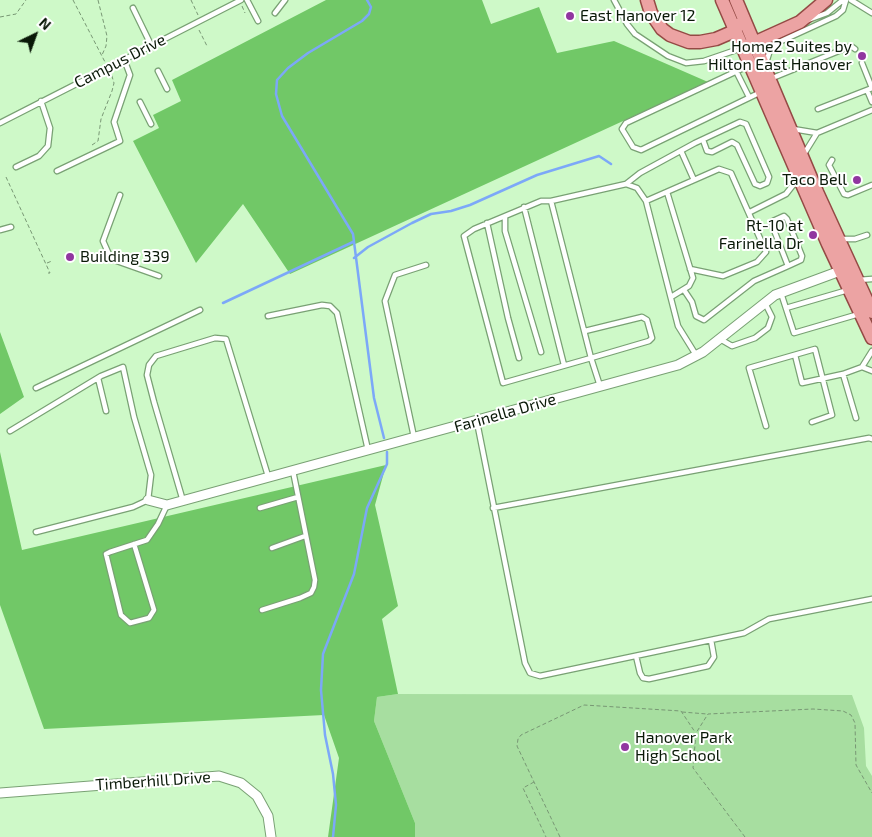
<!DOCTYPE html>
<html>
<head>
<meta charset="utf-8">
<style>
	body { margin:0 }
	#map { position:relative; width:872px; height:837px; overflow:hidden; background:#cef9c8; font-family:"Exo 2",sans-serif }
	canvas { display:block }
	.north { position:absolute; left:10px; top:10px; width:50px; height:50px; -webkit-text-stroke:4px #fff; paint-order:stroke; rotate:42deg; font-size:14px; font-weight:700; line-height:20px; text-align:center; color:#0a1908 }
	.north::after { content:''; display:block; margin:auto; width:18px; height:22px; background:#0a1908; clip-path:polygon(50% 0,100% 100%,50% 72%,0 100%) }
</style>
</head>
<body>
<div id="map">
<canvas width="872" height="837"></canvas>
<div class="north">N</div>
</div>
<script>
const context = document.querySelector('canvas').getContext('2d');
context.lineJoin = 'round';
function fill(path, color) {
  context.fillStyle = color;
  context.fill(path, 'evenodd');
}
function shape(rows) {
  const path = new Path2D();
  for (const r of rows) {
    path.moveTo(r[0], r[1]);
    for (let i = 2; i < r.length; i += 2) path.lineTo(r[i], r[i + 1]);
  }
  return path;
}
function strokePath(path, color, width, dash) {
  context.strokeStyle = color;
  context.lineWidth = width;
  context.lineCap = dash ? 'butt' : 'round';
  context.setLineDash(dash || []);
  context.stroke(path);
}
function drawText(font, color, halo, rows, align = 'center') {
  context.font = font + ' "Exo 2",sans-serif';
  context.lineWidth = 4;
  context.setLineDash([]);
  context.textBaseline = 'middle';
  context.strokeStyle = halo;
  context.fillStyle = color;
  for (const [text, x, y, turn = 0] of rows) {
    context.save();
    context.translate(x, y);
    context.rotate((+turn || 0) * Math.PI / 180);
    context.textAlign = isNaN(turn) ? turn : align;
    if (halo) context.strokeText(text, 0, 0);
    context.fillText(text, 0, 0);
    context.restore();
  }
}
const green = shape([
	[398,694,852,695,864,728,866,766,872,776,872,837,415,837,415,823,374,721,377,697]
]);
const forest = shape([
	[326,0,482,0,491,24,539,7,557,53,614,41,708,82,290,274,243,204,196,263,133,141,159,128,153,115,181,101,172,80],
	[0,332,24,397,0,414],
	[0,452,22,550,386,465,375,505,398,606,382,619,398,694,377,697,374,721,415,823,415,837,328,837,339,758,324,715,44,729,0,605]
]);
const stream = shape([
	[367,0,371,7,369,14,362,21,308,53,288,68,277,80,276,94,282,116,353,234,374,398,384,438],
	[354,258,368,247,412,223,431,214,451,211,470,205,537,175,599,156,611,164],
	[223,303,353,242],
	[333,837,336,805,333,774,325,735,321,690,323,654,354,574,367,508,387,464,387,452]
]);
const path = shape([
	[73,0,105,62],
	[98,0,107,36,106,46,102,55],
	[191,0,198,15],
	[242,6,245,13],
	[0,17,16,14,26,0],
	[199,30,207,46],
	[92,145,98,141,101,119,112,91,114,83,111,73],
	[6,177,50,273,48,273],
	[47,263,52,261],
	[682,712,707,714],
	[534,782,523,788,546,837],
	[560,837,517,746,518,739,521,735,584,705,681,711,695,732],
	[745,837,693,768,696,733,708,714,813,709,843,711,851,715,855,723,856,765,872,793]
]);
const lane = shape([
	[247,0,258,21],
	[614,0,627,24,635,34,668,56,686,63,704,61,742,48],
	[851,0,872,13],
	[133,8,151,45],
	[275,13,285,0],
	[808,20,827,13,843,0],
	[766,63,770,50,777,43,836,16,843,10,846,0],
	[750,65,626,123,622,129,633,147,641,150,761,92],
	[158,71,167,89],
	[736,71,749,97],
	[770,79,851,46,855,49],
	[867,90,872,102],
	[140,102,151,124],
	[818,109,872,88,862,63],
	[0,123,241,0],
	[793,129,817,133,804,154],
	[817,133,872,110],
	[832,160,829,165,844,194,848,195,872,185],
	[16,167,39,156,48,146,50,128,41,101],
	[57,171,120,141,114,122,130,75,124,59],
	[626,184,640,173,695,143,740,122,746,124,769,177,767,183,760,186,755,184,737,145,732,142,712,152,707,151,703,140],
	[667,192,693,278,689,286,671,297],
	[120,195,103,241,111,259,159,276],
	[551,201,591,358,649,341,652,338,647,320,642,317,585,331],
	[646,201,694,180,681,151],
	[524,207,564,365],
	[750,212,786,194,797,180],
	[505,217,505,231,541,352],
	[487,223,508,318,519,358],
	[0,230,11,227],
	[841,239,855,239,867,235],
	[690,269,723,276,757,262,766,252,731,173,719,169,694,180],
	[858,280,872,279],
	[684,290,692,302,696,316,704,320,754,281,788,266,801,260,802,256,787,219,784,216,773,221,772,225,788,266],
	[781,293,794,333,859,314],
	[786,308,848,290],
	[268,316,322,305,330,306,337,313,368,450],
	[720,339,732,346,755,338,768,328,772,317,765,303],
	[795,355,802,383,843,374,862,367,872,351],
	[862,367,872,371],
	[843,374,856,418],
	[98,378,106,411],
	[600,386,591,358,503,383,464,236,474,229,541,201,551,201,626,184,637,188,646,201,678,326,696,355],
	[36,388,200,310],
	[477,422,525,663,530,673,540,676,744,633,769,619,872,599],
	[766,426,749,368,815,349,832,415,812,422],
	[10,431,101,376,123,367,134,417,151,475,148,500,133,507,36,532],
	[414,437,385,301,395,275,426,265],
	[183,501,154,402,147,375,149,365,156,356,215,338,226,339,268,476],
	[260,508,298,497],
	[493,508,869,438,872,439],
	[134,544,154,610,149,618,130,623,121,615,106,554,110,552,147,540,158,524,167,505],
	[272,548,305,536],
	[262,610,300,598,311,593,314,587,315,580,293,471],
	[636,656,640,673,643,678,649,679,708,666,714,657,711,640]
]);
const street = shape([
	[148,500,167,505,678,365,703,352,775,295,840,271],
	[0,793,219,776,241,783,257,796,268,816,271,837]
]);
const primary = shape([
	[647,0,651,13,662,29,670,35,689,42,700,42,716,39,730,33,740,24],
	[722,0,828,244,872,338],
	[736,0,817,192,872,312],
	[747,46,800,22,826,0]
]);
const markers = [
	[570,16,5,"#9136a0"],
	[862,56,5,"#9136a0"],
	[857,180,5,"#9136a0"],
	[813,235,5,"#9136a0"],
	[70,257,5,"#9136a0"],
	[625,747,5,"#9136a0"]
];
const poiNames = [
	["East Hanover 12",580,16],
	["Home2 Suites by",852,47,"right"],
	["Hilton East Hanover",852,65,"right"],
	["Taco Bell",847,180,"right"],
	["Rt-10 at",803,226,"right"],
	["Farinella Dr",803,244,"right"],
	["Building 339",80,257],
	["Hanover Park",635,738],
	["High School",635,756]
];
const streetNames = [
	["Campus Drive",120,61,-27],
	["Farinella Drive",505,413,-16],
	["Timberhill Drive",153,781,-4]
];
fill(green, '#a7dea0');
fill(forest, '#71c867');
strokePath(stream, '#7ca8f8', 2.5);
strokePath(lane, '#79a174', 7);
strokePath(street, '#79a174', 11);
strokePath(primary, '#944a45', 15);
strokePath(path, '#789774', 1, [4, 2.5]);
strokePath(lane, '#fff', 4.5);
strokePath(street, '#fff', 9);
strokePath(primary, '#eca3a3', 12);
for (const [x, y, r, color] of markers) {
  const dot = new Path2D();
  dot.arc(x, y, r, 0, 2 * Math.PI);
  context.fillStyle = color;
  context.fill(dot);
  strokePath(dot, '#fff', 2);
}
drawText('16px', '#0a1908', '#fff', poiNames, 'left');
drawText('16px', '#0a1908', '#fff', streetNames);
</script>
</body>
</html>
